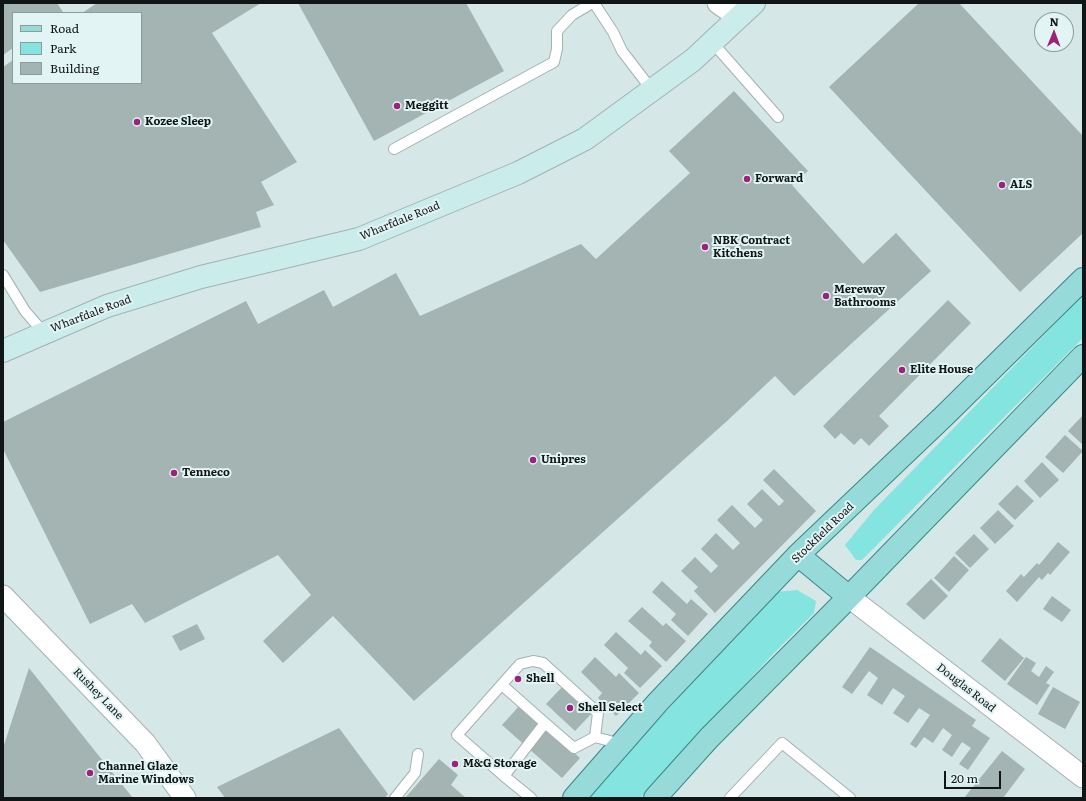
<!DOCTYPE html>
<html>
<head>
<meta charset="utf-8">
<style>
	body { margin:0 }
	#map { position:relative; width:1086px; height:801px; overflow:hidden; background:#d5e7e6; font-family:Literata,serif }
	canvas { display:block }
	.frame { position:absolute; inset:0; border:4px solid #101616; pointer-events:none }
	.legend { position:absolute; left:12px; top:12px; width:130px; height:72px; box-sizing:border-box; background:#e2f4f3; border:1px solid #8e9b9b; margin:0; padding:5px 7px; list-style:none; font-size:12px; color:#101616 }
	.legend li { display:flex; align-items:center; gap:8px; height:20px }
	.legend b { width:20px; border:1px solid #8e9b9b }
	.north { position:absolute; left:1034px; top:12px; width:40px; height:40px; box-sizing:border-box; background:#e2f4f3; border:1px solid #8e9b9b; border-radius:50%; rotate:1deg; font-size:11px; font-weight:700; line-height:16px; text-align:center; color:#101616 }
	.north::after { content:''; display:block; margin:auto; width:14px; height:18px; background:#9d227a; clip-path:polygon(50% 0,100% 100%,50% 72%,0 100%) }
	.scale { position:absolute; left:944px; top:771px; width:57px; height:18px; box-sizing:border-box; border:2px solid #101616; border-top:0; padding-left:5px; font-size:12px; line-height:14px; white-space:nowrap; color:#101616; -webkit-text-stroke:3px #e2f4f3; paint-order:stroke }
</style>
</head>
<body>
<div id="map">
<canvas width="1086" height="801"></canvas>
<div class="frame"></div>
<ul class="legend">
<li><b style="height:5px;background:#96dbd9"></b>Road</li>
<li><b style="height:11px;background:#83e4e0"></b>Park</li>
<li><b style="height:11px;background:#a3b4b3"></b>Building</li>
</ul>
<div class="north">N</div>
<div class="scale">20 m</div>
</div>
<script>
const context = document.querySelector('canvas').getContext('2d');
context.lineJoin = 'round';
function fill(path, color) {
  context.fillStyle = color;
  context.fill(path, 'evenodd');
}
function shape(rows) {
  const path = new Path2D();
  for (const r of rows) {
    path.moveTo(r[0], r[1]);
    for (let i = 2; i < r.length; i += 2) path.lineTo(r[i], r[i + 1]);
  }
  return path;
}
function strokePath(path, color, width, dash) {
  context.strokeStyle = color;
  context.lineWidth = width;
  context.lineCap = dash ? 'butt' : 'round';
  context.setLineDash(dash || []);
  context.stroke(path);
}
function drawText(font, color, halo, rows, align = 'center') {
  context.font = font + ' Literata,serif';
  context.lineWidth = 4;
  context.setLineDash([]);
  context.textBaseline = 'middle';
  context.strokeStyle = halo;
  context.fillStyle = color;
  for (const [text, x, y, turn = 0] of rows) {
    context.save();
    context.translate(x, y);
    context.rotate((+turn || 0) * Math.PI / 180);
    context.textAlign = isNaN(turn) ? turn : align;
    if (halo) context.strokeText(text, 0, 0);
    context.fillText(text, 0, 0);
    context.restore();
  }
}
const green = shape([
	[1083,295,1083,338,862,560,856,560,845,545,874,510],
	[797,590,816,601,814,613,776,651,640,798,586,798,776,592]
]);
const building = shape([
	[3,3,57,3,63,12,13,13,13,48,3,55],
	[97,3,261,3,212,33,297,162,261,182,274,205,256,212,261,227,40,292,3,240,3,67,13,60,13,83,141,83,141,13,82,13],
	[298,3,466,3,504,71,374,141],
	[919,3,959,3,1083,136,1083,233,1020,292,829,87],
	[734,91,808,171,792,185,863,264,896,233,931,271,794,396,775,376,727,421,414,701,333,616,283,663,263,641,311,595,278,555,145,623,132,604,90,624,3,449,3,422,246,301,258,324,324,290,333,307,396,273,420,316,581,244,596,259,690,173,669,151],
	[948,300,971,323,879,416,889,426,869,446,861,438,854,445,841,433,835,439,823,426],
	[1083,415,1083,445,1068,431],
	[1065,435,1083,451,1063,473,1045,457],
	[1042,462,1059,480,1040,498,1024,481],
	[774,469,816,511,715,613,694,591,698,587,681,571,695,557,711,573,718,566,701,549,716,533,733,550,740,543,717,520,732,505,755,528,763,520,747,504,762,489,779,506,784,501,763,480],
	[1017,485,1034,501,1015,520,998,504],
	[998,510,1014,526,995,544,980,528],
	[974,534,989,549,970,568,955,553],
	[1058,542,1070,552,1050,575,1048,573,1042,580,1039,577,1017,602,1006,591,1021,574,1024,577,1037,563,1039,565],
	[954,556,969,570,949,592,934,578],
	[931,579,948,596,924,620,906,604],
	[662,581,687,604,691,599,708,614,688,636,671,620,676,614,652,592],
	[1052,596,1071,610,1062,622,1043,609],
	[642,607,663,626,666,623,686,641,666,662,649,646,652,642,628,621],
	[197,624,205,639,180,651,172,636],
	[616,632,641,655,645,650,662,666,640,688,624,673,628,668,604,645],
	[1000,638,1024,658,1005,681,981,661],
	[870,647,976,720,972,726,990,738,968,770,959,764,971,748,962,742,952,757,942,750,952,735,943,728,933,743,924,737,916,748,910,744,930,715,919,708,908,723,893,713,905,696,893,688,882,705,867,695,878,678,869,671,852,694,842,687],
	[595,657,616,677,619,673,639,693,616,716,598,698,602,693,581,672],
	[1026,657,1036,663,1031,671,1039,677,1046,666,1054,672,1046,683,1050,685,1037,705,1007,684],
	[29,668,95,751,133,798,3,798,3,748],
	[564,685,593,712,575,731,546,704],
	[1053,687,1080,702,1065,729,1038,714],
	[520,705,580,758,562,778,502,725],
	[339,728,388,794,385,798,225,798,217,787],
	[1002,751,1025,769,1003,798,964,798],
	[439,759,458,775,451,785,466,798,405,798]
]);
const lane = shape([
	[594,3,613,32,622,51,652,90],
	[712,42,778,117],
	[394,149,554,62,557,49,557,31,572,15,592,3],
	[3,275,25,311,44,333],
	[502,685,545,723],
	[504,776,457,735,520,664,533,661,543,663,598,713,595,737],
	[395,798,415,773,418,754],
	[531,798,504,776,545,723,574,748,595,737,621,744],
	[730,798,782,743,850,798]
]);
const street = shape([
	[718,3,738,17],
	[3,596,145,743,185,798],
	[849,597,1083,777]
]);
const secondary = shape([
	[3,351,107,306,201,277,359,239,518,173,585,139,693,60,754,3]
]);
const primary = shape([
	[798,555,849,597],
	[574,798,658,702,798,555,944,416,1083,279],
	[655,798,709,738,849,597,1083,356]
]);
const markers = [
	[397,106,4,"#9d227a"],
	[137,122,4,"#9d227a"],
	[747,179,4,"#9d227a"],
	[1002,185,4,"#9d227a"],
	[705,247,4,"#9d227a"],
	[826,296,4,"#9d227a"],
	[902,370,4,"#9d227a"],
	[533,460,4,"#9d227a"],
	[174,473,4,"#9d227a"],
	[518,679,4,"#9d227a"],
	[570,708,4,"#9d227a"],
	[455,764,4,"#9d227a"],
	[90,773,4,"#9d227a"]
];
const poiNames = [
	["Meggitt",405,106],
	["Kozee Sleep",145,122],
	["Forward",755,179],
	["ALS",1010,185],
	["NBK Contract",713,241],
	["Kitchens",713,254],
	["Mereway",834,290],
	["Bathrooms",834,303],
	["Elite House",910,370],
	["Unipres",541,460],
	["Tenneco",182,473],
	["Shell",526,679],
	["Shell Select",578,708],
	["M&G Storage",463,764],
	["Channel Glaze",98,767],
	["Marine Windows",98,780]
];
const streetNames = [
	["Wharfdale Road",400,221,-22],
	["Wharfdale Road",91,314,-21],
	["Stockfield Road",823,533,-44],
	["Douglas Road",966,688,38],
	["Rushey Lane",98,694,46]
];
fill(green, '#83e4e0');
fill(building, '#a3b4b3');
strokePath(lane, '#a1b2b1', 12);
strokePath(street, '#a1b2b1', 23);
strokePath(secondary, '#a1b2b1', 24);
strokePath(primary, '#3a8684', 24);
strokePath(lane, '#fff', 10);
strokePath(street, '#fff', 21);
strokePath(secondary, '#caedec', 22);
strokePath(primary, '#96dbd9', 22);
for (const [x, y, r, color] of markers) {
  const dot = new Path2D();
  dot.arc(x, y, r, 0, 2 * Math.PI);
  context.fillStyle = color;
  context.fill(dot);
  strokePath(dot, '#e2f4f3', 1.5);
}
drawText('bold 11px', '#101616', '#e2f4f3', poiNames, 'left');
drawText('11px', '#101616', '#e2f4f3', streetNames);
</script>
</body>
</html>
